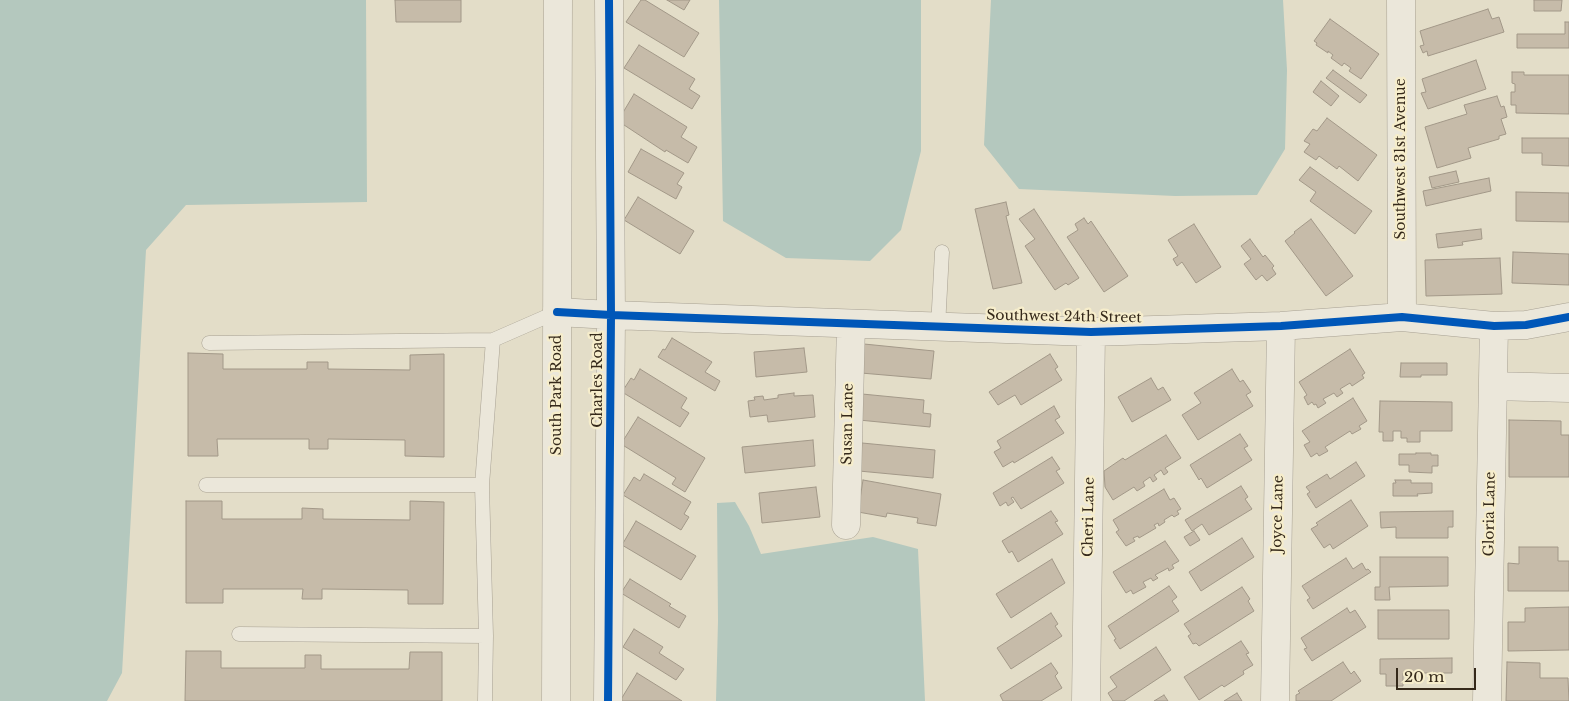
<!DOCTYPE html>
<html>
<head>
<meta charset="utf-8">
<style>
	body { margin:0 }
	#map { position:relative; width:1569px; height:701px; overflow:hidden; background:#e3ddc8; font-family:"Libre Baskerville",serif }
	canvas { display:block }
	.scale { position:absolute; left:1396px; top:668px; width:80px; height:22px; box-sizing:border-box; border:2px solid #35291a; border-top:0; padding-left:6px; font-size:15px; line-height:18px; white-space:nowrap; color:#35291a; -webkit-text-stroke:4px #f6edcb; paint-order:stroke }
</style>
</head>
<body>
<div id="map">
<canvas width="1569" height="701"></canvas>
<div class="scale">20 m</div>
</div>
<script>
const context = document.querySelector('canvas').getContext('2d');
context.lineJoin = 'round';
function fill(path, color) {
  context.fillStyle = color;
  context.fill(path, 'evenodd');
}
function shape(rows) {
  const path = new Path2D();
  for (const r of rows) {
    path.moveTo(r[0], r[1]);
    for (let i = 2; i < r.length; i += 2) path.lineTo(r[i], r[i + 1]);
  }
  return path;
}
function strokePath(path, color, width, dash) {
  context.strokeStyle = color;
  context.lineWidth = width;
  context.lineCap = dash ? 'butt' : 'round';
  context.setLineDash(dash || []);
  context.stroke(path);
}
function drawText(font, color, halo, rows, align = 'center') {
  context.font = font + ' "Libre Baskerville",serif';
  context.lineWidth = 4.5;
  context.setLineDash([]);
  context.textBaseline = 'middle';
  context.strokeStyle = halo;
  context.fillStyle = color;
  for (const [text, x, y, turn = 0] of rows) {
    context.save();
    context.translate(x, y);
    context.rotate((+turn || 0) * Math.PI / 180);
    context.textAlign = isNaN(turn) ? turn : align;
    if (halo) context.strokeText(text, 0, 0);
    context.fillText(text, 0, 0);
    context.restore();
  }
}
const water = shape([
	[0,0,366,0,367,202,186,205,146,250,122,673,107,701,0,701],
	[719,0,921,0,921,151,901,230,870,261,786,258,723,221],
	[991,0,1283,0,1287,70,1285,149,1257,195,1175,196,1019,189,984,145],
	[735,502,749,526,761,554,873,537,918,549,925,701,716,701,718,621,717,503]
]);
const building = shape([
	[395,0,461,0,461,22,396,22,395,0],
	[641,0,645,0,699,33,684,57,626,22,641,0],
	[667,0,690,0,684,10,667,0],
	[1534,0,1562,0,1561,11,1534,11,1534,0],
	[1488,9,1492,19,1499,17,1504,32,1428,56,1427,51,1423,53,1420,46,1424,45,1420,31,1488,9],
	[1330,19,1379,54,1361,79,1349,71,1351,68,1344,63,1342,66,1331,58,1333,55,1328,51,1328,53,1316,45,1317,43,1314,41,1330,19],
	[1565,22,1569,22,1569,48,1517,48,1517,34,1565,34,1565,22],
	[639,45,695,79,689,89,700,96,692,109,624,68,639,45],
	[1476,60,1486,89,1428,109,1421,93,1426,92,1422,79,1476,60],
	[1333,70,1367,95,1360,103,1326,78,1333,70],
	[1512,72,1524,72,1524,75,1569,75,1569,114,1516,113,1516,105,1511,105,1511,92,1515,92,1515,84,1512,83,1512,72],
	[1321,81,1339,96,1331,106,1313,92,1321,81],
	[634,94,687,127,681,137,697,147,688,163,666,150,665,152,618,121,634,94],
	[1497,96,1501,107,1504,106,1507,117,1501,119,1506,134,1499,136,1499,139,1468,148,1471,158,1437,168,1425,127,1467,114,1464,105,1497,96],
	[1327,118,1377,155,1358,181,1339,166,1337,169,1319,156,1316,160,1304,152,1310,144,1304,141,1313,129,1317,131,1327,118],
	[1522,138,1569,138,1569,166,1542,165,1542,153,1522,153,1522,138],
	[641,149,684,173,677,184,682,187,676,199,628,172,641,149],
	[1310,167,1372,211,1355,234,1310,201,1316,192,1299,180,1310,167],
	[1456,171,1459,182,1432,188,1429,177,1456,171],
	[1489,178,1491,191,1426,206,1423,191,1489,178],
	[1516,192,1569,193,1569,222,1516,221,1516,192],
	[638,197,694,231,680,254,624,220,638,197],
	[1006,202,1009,215,1006,216,1022,283,993,289,975,209,1006,202],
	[1034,209,1079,278,1068,285,1066,283,1055,290,1025,246,1035,239,1019,219,1034,209],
	[1084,218,1088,224,1091,221,1128,276,1104,292,1067,237,1078,230,1075,224,1084,218],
	[1311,219,1353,276,1326,296,1285,241,1295,233,1294,232,1311,219],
	[1194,224,1221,267,1196,283,1182,262,1177,266,1173,259,1178,256,1168,240,1194,224],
	[1481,229,1482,239,1462,242,1463,245,1438,248,1436,234,1481,229],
	[1250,239,1263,257,1265,255,1274,266,1272,268,1276,274,1267,281,1262,275,1256,280,1244,264,1251,259,1241,246,1250,239],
	[1513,252,1569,254,1569,285,1512,283,1513,252],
	[1500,258,1502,294,1426,296,1425,260,1500,258],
	[672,338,712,362,705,372,720,381,715,391,658,357,663,349,665,350,672,338],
	[864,344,934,351,931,379,861,373,864,344],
	[804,348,807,372,756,377,754,352,804,348],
	[1350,349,1365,373,1362,375,1364,378,1352,386,1350,383,1340,389,1343,393,1337,397,1334,393,1323,399,1326,403,1318,408,1316,404,1314,405,1312,402,1308,405,1304,397,1307,395,1299,382,1350,349],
	[188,353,223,354,223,369,307,369,307,362,328,362,328,369,410,370,410,355,444,354,444,457,405,456,405,440,328,439,328,449,309,449,309,439,217,439,218,456,188,456,188,353],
	[1050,354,1058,367,1055,369,1062,380,1021,405,1015,395,998,405,989,392,1050,354],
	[1401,363,1447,363,1447,375,1421,375,1421,377,1400,377,1401,363],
	[640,369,687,398,681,408,689,413,680,427,622,392,631,378,634,380,640,369],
	[1232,369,1240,382,1243,380,1251,392,1246,395,1253,406,1198,440,1182,415,1201,403,1194,393,1232,369],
	[1151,378,1158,390,1163,387,1171,400,1132,422,1118,397,1151,378],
	[794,393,794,396,813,395,815,417,768,422,767,415,750,417,748,401,755,400,754,397,763,396,764,400,778,398,778,395,794,393],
	[862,394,924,400,923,413,931,414,930,427,859,420,862,394],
	[1353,398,1367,421,1359,426,1361,429,1352,434,1350,431,1325,447,1328,451,1319,456,1317,453,1311,457,1304,445,1310,442,1302,431,1353,398],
	[1380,401,1452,402,1452,431,1420,431,1420,442,1407,442,1407,438,1401,438,1401,431,1393,431,1393,441,1383,441,1383,432,1379,432,1380,401],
	[1054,406,1060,417,1055,420,1064,433,1014,463,1013,461,1003,467,994,452,1001,448,997,441,1054,406],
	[638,417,705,458,685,492,672,484,676,478,621,444,638,417],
	[1509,420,1561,421,1561,435,1569,435,1569,477,1509,477,1509,420],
	[1240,434,1248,446,1244,448,1252,460,1207,488,1201,478,1199,480,1190,465,1240,434],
	[1166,435,1181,458,1165,468,1168,472,1164,475,1161,470,1154,475,1157,479,1153,482,1150,477,1143,482,1145,486,1137,491,1134,487,1113,500,1105,487,1104,471,1123,458,1125,460,1166,435],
	[813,440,815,466,745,473,742,447,813,440],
	[862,443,935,450,933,478,859,471,862,443],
	[1416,453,1431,453,1431,455,1438,455,1438,466,1432,466,1432,473,1409,472,1409,465,1399,465,1399,454,1416,454,1416,453],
	[1052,457,1060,469,1056,471,1064,483,1021,509,1013,497,1011,498,1014,502,1008,506,1006,502,1000,506,993,493,1052,457],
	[1356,462,1365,476,1316,508,1307,494,1310,492,1306,487,1327,474,1330,479,1356,462],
	[644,474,691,502,684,514,689,517,681,530,623,495,634,477,640,481,644,474],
	[863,480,941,494,936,526,917,523,918,518,887,513,886,517,858,512,863,480],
	[1395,480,1411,480,1411,483,1432,483,1432,493,1417,494,1418,496,1393,496,1393,483,1396,483,1395,480],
	[1241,486,1248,497,1245,499,1252,509,1209,535,1202,524,1192,531,1185,520,1241,486],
	[816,487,820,517,762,523,759,493,816,487],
	[1164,489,1170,500,1174,498,1181,509,1177,511,1179,514,1174,517,1172,515,1164,520,1165,522,1159,526,1158,523,1154,525,1156,528,1139,538,1138,536,1133,538,1135,541,1126,546,1116,532,1119,530,1113,520,1164,489],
	[1351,500,1368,526,1333,549,1330,544,1324,548,1311,529,1318,525,1316,523,1351,500],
	[186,501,222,501,222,519,302,519,302,508,323,509,323,519,410,520,410,501,444,502,443,604,408,604,408,590,322,589,322,599,302,599,303,589,223,589,223,603,186,603,186,501],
	[1051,511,1058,521,1055,522,1063,534,1018,562,1012,551,1009,553,1002,541,1051,511],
	[1453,511,1453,527,1448,527,1448,538,1396,538,1396,527,1381,528,1380,512,1453,511],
	[636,521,696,556,681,580,622,545,636,521],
	[1194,531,1200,540,1190,546,1184,537,1194,531],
	[1242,538,1254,557,1201,591,1189,572,1242,538],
	[1165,541,1179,561,1172,565,1174,568,1169,571,1168,568,1155,575,1158,578,1153,581,1151,578,1143,582,1146,587,1133,594,1131,590,1126,593,1113,572,1165,541],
	[1519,547,1558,547,1558,561,1569,561,1569,591,1508,591,1508,563,1519,564,1519,547],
	[1380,557,1448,557,1448,586,1389,587,1390,600,1375,600,1375,587,1380,587,1380,557],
	[1346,558,1353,569,1362,563,1366,570,1368,569,1371,572,1313,609,1307,600,1310,598,1302,586,1346,558],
	[1052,559,1065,583,1011,618,996,594,1052,559],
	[630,579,671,604,669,606,686,616,679,628,621,593,630,579],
	[1169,586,1177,597,1172,601,1179,611,1120,649,1114,640,1116,639,1108,626,1169,586],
	[1242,587,1250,599,1248,601,1254,611,1199,646,1196,643,1193,644,1188,636,1191,634,1184,624,1242,587],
	[1569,607,1569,650,1508,651,1508,622,1525,622,1525,608,1569,607],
	[1347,608,1350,613,1355,610,1366,627,1312,661,1304,649,1307,648,1301,638,1347,608],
	[1378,610,1449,610,1449,639,1378,639,1378,610],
	[1051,613,1058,624,1055,626,1062,636,1011,669,997,648,1051,613],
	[634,629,663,647,659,653,684,669,676,680,623,647,634,629],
	[1241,641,1249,653,1246,654,1253,665,1243,671,1244,674,1224,687,1222,685,1199,700,1184,677,1241,641],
	[1156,647,1171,670,1124,701,1113,701,1108,693,1117,687,1110,677,1156,647],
	[186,651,221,651,221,668,305,668,305,655,321,655,321,669,409,669,410,652,442,652,442,701,185,701,186,651],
	[1452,658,1452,673,1403,673,1403,686,1386,686,1386,674,1380,674,1380,659,1452,658],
	[1343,662,1351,674,1354,671,1361,681,1331,701,1296,701,1296,695,1300,693,1298,691,1343,662],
	[1507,662,1540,663,1540,678,1568,678,1569,701,1506,701,1507,662],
	[1051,663,1058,673,1055,676,1062,688,1041,701,1003,701,1000,695,1051,663],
	[637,673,682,701,620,701,637,673],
	[1237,693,1242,701,1224,701,1237,693],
	[1164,695,1168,701,1154,701,1164,695]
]);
const service = shape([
	[938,327,942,252],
	[209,343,493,340,557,312],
	[206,485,482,485],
	[239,634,486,636],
	[485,701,486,636,482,485,493,340]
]);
const minor = shape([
	[1401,0,1402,317],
	[557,312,611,315,1091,332,1281,326,1402,317,1494,326,1526,325,1569,317],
	[1493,386,1569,388],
	[846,525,851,324],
	[608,701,611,315,609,0],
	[1086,701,1091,332],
	[1275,701,1281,326],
	[1487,701,1494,326]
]);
const tertiary = shape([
	[556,701,558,0]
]);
const cycleway = shape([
	[557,312,611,315,1091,332,1281,326,1402,317,1494,326,1526,325,1569,317],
	[608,701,611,315,609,0]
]);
const streetNames = [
	["Southwest 31st Avenue",1401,159,-90],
	["Southwest 24th Street",1064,317,1],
	["Charles Road",598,380,-90],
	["South Park Road",557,395,-90],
	["Susan Lane",848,424,-89],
	["Joyce Lane",1278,514,-89],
	["Gloria Lane",1490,514,-89],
	["Cheri Lane",1089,517,-89]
];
fill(water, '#b4c8be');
fill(building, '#c6bba9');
strokePath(building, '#a29888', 1);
strokePath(service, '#a7a092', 15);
strokePath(minor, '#a7a092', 29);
strokePath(tertiary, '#a7a092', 29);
strokePath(service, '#ebe7da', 14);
strokePath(minor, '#ebe7da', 28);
strokePath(tertiary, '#ebe7da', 28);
strokePath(cycleway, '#0057b8', 8);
drawText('14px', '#35291a', '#f6edcb', streetNames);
</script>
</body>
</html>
